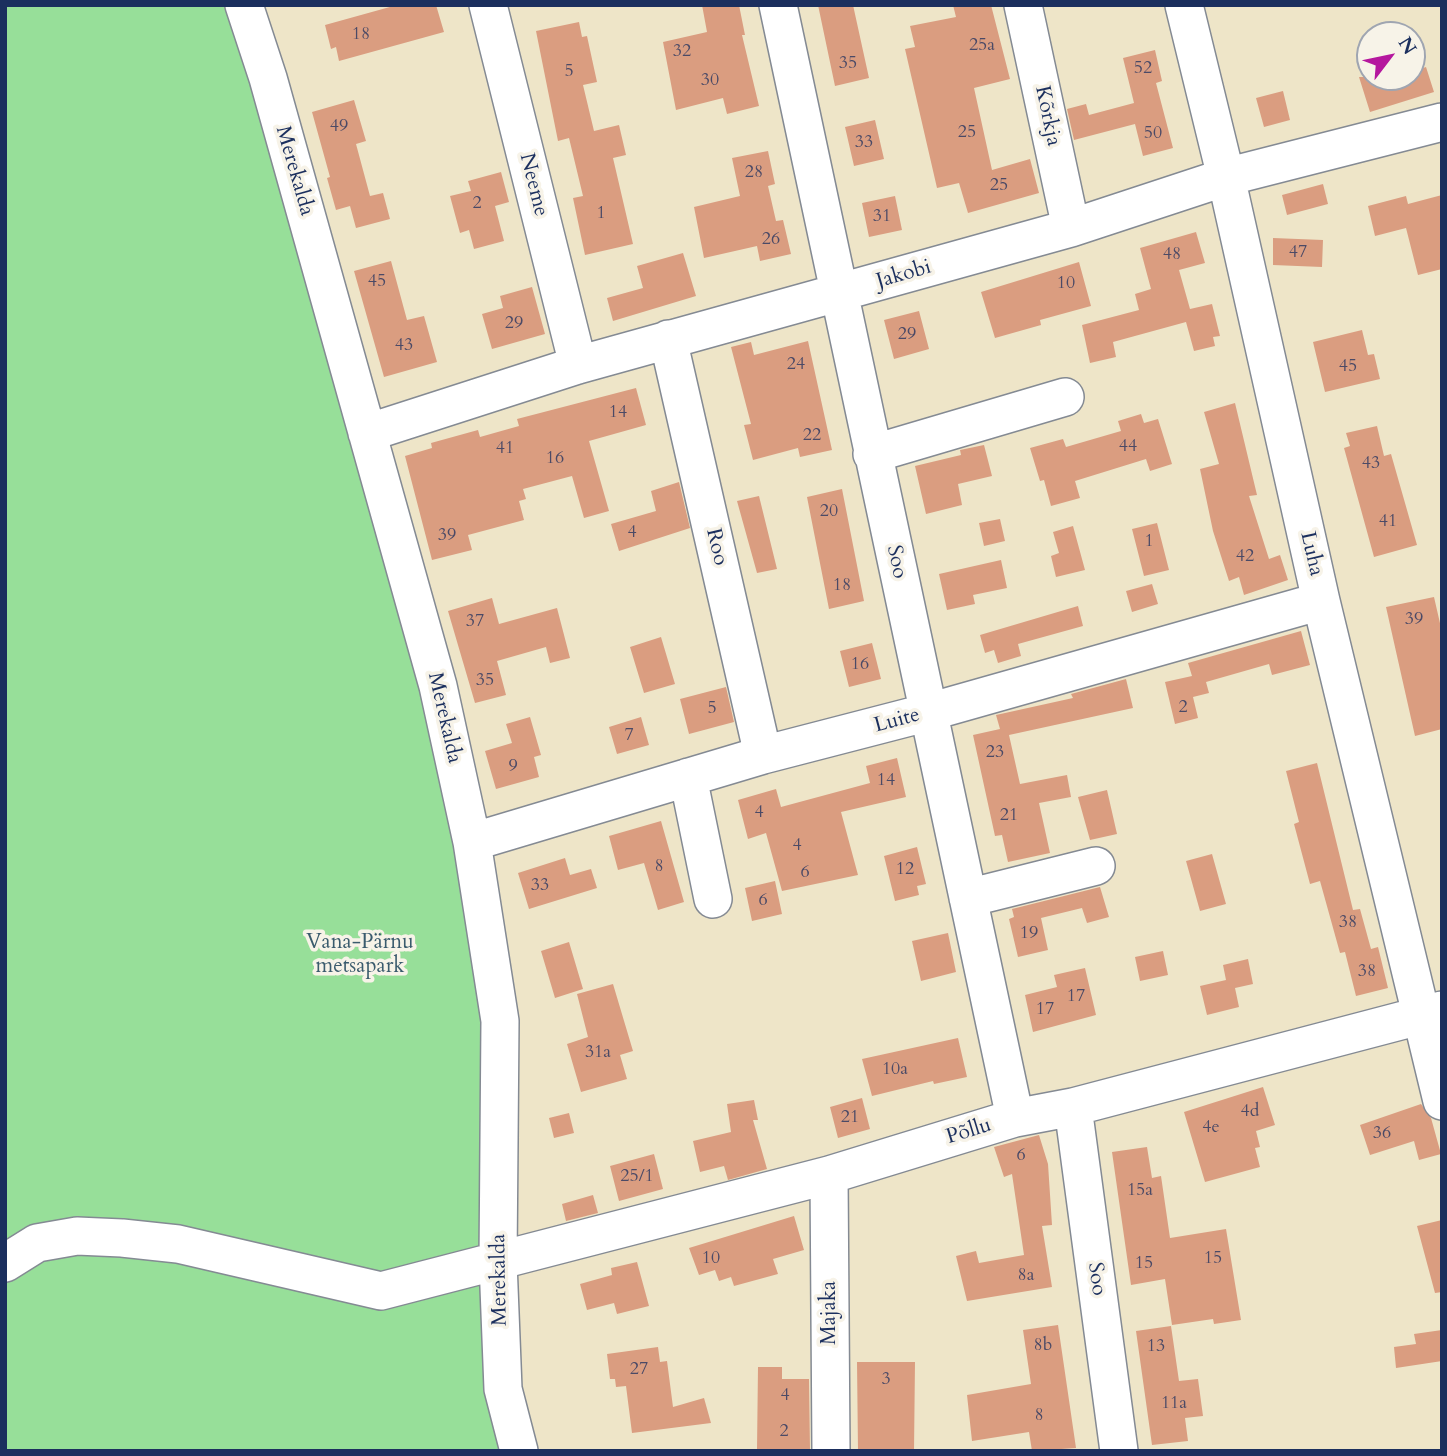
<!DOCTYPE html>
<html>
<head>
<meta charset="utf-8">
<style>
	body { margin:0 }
	#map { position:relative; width:1447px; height:1456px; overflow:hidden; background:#eee5c8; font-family:Cardo,serif }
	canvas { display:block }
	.frame { position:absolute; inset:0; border:7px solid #1b2f5e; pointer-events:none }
	.north { position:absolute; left:1356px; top:21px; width:70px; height:70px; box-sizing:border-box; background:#f7f3e8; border:2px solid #9fa5b1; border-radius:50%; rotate:58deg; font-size:19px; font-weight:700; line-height:28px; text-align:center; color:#1b2f5e }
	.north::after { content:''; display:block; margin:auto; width:24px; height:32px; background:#b5179e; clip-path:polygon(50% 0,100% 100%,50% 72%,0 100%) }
</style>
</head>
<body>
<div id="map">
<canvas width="1447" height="1456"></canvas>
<div class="frame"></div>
<div class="north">N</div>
</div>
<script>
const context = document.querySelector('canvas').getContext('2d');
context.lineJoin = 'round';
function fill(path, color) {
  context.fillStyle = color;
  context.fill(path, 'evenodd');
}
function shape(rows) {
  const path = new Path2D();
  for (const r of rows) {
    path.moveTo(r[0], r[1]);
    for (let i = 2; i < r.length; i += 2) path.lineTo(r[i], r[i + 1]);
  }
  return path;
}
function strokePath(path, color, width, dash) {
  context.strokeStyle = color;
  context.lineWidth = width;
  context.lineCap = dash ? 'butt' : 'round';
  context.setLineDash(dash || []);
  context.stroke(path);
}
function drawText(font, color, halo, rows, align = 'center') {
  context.font = font + ' Cardo,serif';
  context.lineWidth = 7;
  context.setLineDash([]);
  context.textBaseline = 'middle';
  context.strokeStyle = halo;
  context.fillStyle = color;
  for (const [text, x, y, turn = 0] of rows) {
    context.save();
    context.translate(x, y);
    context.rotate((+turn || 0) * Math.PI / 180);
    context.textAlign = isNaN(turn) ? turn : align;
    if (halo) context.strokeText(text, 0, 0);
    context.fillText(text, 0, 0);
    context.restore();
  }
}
const green = shape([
	[5,5,236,5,454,812,491,1029,505,1451,5,1451]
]);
const building = shape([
	[397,5,436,5,444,32,339,61,336,47,331,49,325,25],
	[702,5,739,5,745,35,742,35,759,106,727,114,723,98,676,110,663,42,707,32],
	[818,5,853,5,869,78,835,86],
	[953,5,991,5,1010,79,974,88,992,170,1030,159,1039,193,968,213,959,183,937,188,905,49,915,47,910,26,956,17],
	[579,22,582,37,587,36,597,82,583,85,594,131,619,125,626,155,613,158,633,244,585,255,573,198,583,196,569,138,558,141,536,31],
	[1155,50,1162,81,1156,83,1173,148,1143,156,1135,124,1074,140,1067,109,1086,104,1089,115,1134,103,1123,58],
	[1426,67,1434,92,1370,112,1359,77,1412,77,1412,72],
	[1283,91,1290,120,1264,127,1256,98],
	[354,100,366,141,356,144,370,196,383,193,390,219,356,228,350,206,336,210,327,178,330,177,312,112],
	[875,120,884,159,854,166,845,127],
	[768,151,775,184,768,186,776,221,783,220,791,254,760,261,757,246,704,258,694,207,740,196,732,158],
	[501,172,509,202,495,206,504,241,474,249,469,230,460,233,450,196,471,191,468,181],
	[1323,184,1328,204,1287,215,1282,195],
	[1442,195,1442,269,1418,275,1406,228,1375,236,1368,206,1406,196,1408,204],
	[895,196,902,230,869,237,862,203],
	[1196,232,1205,263,1179,270,1190,309,1212,304,1220,336,1213,337,1215,346,1194,351,1186,322,1113,342,1116,357,1090,363,1082,325,1139,310,1135,294,1151,289,1140,248],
	[1273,238,1323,240,1322,267,1273,265],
	[683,253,696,296,613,321,607,298,643,288,637,266],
	[391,261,407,320,424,316,437,362,384,377,354,271],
	[1079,262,1091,306,1040,320,1041,325,995,338,981,292],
	[532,287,545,334,492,349,482,314,503,308,500,296],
	[919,311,929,349,894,359,884,320],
	[1362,330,1368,355,1374,354,1380,379,1325,392,1313,342],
	[808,341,832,450,800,457,798,448,753,460,744,425,751,424,731,347,751,342,754,355],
	[636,388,646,425,589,441,609,511,584,518,572,476,523,489,526,499,519,501,524,520,468,535,472,550,432,560,405,456,432,448,431,443,478,430,480,437,519,426,517,419],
	[1235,403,1257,495,1249,496,1269,559,1280,555,1288,580,1244,595,1239,577,1229,581,1213,531,1200,469,1219,464,1204,412],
	[1141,414,1144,423,1158,419,1172,464,1150,471,1146,459,1075,481,1080,498,1051,506,1044,480,1040,481,1030,448,1063,439,1066,447,1121,431,1118,421],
	[1377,426,1384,456,1391,454,1417,545,1374,557,1344,448,1350,446,1346,433],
	[984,445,992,476,958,484,962,505,926,514,915,466,961,455,960,450],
	[679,482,690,528,619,551,611,524,656,511,651,491],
	[842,489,864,601,829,609,807,497],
	[759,496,777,569,757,573,737,501],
	[1000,519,1005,541,984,546,979,523],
	[1157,523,1169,570,1144,576,1132,529],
	[1073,526,1085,570,1056,577,1051,556,1059,553,1053,532],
	[1001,560,1007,588,973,595,975,604,947,610,939,574],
	[1152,584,1158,604,1132,612,1126,591],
	[1434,597,1442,632,1442,729,1415,736,1386,607],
	[492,598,499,624,557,608,570,658,550,663,546,647,497,661,506,695,475,703,448,611],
	[1078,606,1083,626,1018,644,1021,656,998,663,994,650,985,653,980,635],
	[1301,631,1310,665,1272,675,1269,664,1206,682,1209,693,1193,697,1198,718,1175,724,1165,682,1192,676,1188,663],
	[661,637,675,684,644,693,630,647],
	[872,643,881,679,849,687,840,651],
	[1126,679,1133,708,1009,735,1020,784,1067,775,1071,797,1039,803,1050,853,1008,862,1002,835,995,836,973,735,1000,729,996,715,1073,698,1071,694],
	[726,687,734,722,689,734,680,699],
	[530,717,541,755,534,757,539,777,496,789,485,751,512,743,506,724],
	[641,717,649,745,617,754,609,727],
	[897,758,906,797,841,812,858,875,782,891,766,833,748,839,738,800,776,789,781,807,870,783,866,766],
	[1317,763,1353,910,1360,909,1371,949,1378,947,1388,988,1356,996,1345,952,1340,953,1320,881,1310,884,1294,824,1299,822,1286,771],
	[1107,790,1117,834,1090,840,1078,797],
	[661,821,684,902,658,910,644,863,618,870,609,836],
	[917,847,926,884,917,886,919,895,895,901,884,856],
	[1212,854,1226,904,1200,911,1186,861],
	[565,858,570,875,591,869,597,888,529,909,518,873],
	[775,881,782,914,752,921,745,888],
	[1100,887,1109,917,1087,923,1082,908,1041,918,1048,950,1018,957,1009,919,1014,917,1012,909],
	[948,933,956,972,921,981,912,941],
	[569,942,583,989,555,998,541,951],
	[1163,951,1168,975,1140,981,1135,957],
	[1248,959,1253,984,1235,988,1239,1007,1207,1015,1200,986,1226,980,1223,965],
	[1085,968,1096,1015,1033,1032,1025,995,1057,987,1054,975],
	[613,984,633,1051,620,1055,627,1079,581,1092,567,1044,588,1037,577,994],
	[958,1038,967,1077,934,1084,933,1081,872,1096,862,1059],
	[1263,1087,1275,1125,1256,1131,1260,1147,1255,1148,1260,1167,1205,1182,1184,1112],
	[862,1098,870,1129,838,1138,830,1107],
	[754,1100,758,1120,753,1120,767,1169,728,1180,724,1166,700,1172,693,1141,731,1132,727,1104],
	[1421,1104,1431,1118,1441,1154,1419,1160,1414,1141,1370,1155,1360,1125],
	[569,1113,574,1133,554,1138,549,1118],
	[1039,1135,1048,1164,1052,1225,1042,1226,1052,1287,967,1301,956,1256,976,1251,979,1263,1024,1255,1012,1174,1004,1177,994,1147],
	[1147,1147,1152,1178,1161,1176,1170,1238,1226,1229,1241,1320,1214,1324,1213,1319,1172,1325,1165,1279,1131,1285,1112,1152],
	[654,1154,663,1189,619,1201,610,1166],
	[593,1195,598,1213,566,1221,562,1204],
	[794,1216,804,1250,773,1259,778,1274,734,1286,731,1277,719,1281,715,1270,699,1275,689,1248],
	[1442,1220,1442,1292,1435,1293,1417,1226],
	[637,1262,649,1306,617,1314,614,1303,587,1310,580,1284,612,1275,611,1268],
	[1058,1325,1076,1448,1032,1451,1029,1432,972,1441,967,1395,1031,1384,1023,1330],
	[1171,1326,1179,1381,1198,1379,1203,1416,1185,1418,1188,1441,1152,1445,1136,1331],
	[1442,1330,1442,1361,1396,1368,1394,1347,1416,1344,1414,1334],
	[658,1347,660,1362,667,1361,673,1407,704,1398,711,1423,632,1433,626,1386,616,1387,615,1379,610,1379,607,1354],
	[857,1362,915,1362,914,1451,858,1451],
	[758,1367,782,1367,782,1379,809,1379,810,1450,757,1449]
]);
const minor = shape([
	[244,5,268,78,438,686,472,842,500,1021,498,1262,503,1389,519,1451],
	[488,5,578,365],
	[778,5,1015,1118],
	[1023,5,1071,228],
	[1184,5,1226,177,1321,601,1442,1101],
	[668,339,763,755],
	[367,433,578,365,1071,228,1226,177,1442,122],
	[872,454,1065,397],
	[688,777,713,899],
	[472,842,763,755,929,712,1321,601],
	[968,898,1096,866],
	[1073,1107,1119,1451],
	[829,1175,831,1451],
	[5,1263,37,1243,77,1236,122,1238,178,1244,381,1291,829,1175,1015,1118,1073,1107,1442,1010]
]);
const numberNames = [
	["18",361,35],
	["25a",982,46],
	["32",682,52],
	["35",848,64],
	["52",1143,69],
	["5",569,72],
	["30",710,81],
	["49",339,127],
	["25",967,133],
	["50",1153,134],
	["33",864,143],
	["28",754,173],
	["25",999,186],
	["2",477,204],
	["1",601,214],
	["31",882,217],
	["26",771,240],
	["47",1298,253],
	["48",1172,255],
	["45",377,282],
	["10",1066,284],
	["29",514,324],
	["29",907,335],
	["43",404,346],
	["24",796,365],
	["45",1348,367],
	["14",618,413],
	["22",812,436],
	["44",1128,447],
	["41",505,449],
	["16",555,459],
	["43",1371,464],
	["20",829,512],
	["41",1388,522],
	["4",632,533],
	["39",447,536],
	["1",1149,542],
	["42",1245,557],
	["18",842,586],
	["39",1414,620],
	["37",475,622],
	["16",860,665],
	["35",485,681],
	["2",1183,708],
	["5",712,709],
	["7",629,736],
	["23",995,753],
	["9",513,767],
	["14",886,781],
	["4",759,813],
	["21",1009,816],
	["4",797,846],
	["8",659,867],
	["12",905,870],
	["6",805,873],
	["33",540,886],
	["6",763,901],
	["38",1348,923],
	["19",1029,934],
	["38",1367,972],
	["17",1076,997],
	["17",1045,1010],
	["31a",598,1053],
	["10a",895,1070],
	["4d",1250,1112],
	["21",850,1118],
	["4e",1211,1128],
	["36",1382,1134],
	["6",1021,1156],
	["25/1",637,1177],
	["15a",1140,1191],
	["10",711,1259],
	["15",1213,1259],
	["15",1144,1264],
	["8a",1026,1276],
	["8b",1043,1346],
	["13",1156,1347],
	["27",639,1370],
	["3",886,1380],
	["4",785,1396],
	["11a",1174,1404],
	["8",1039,1416],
	["2",784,1432]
];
const streetNames = [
	["Kõrkja",1047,116,78],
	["Merekalda",294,171,74],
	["Neeme",533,185,76],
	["Jakobi",904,275,-16],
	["Roo",716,547,77],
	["Luha",1311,554,77],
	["Soo",896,562,78],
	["Merekalda",444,718,77],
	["Luite",897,721,-15],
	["Põllu",969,1132,-17],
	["Soo",1096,1279,82],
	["Merekalda",500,1280,-91],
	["Majaka",830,1313,-90]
];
const parkNames = [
	["Vana-Pärnu",360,943],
	["metsapark",360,967]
];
fill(green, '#97df99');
fill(building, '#da9d80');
strokePath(minor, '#848a93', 40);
strokePath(minor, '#fff', 37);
drawText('18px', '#4b4a66', null, numberNames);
drawText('21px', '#1b2f5e', '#f7f3e8', streetNames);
drawText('21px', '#3a5b6d', '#f7f3e8', parkNames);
</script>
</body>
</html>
